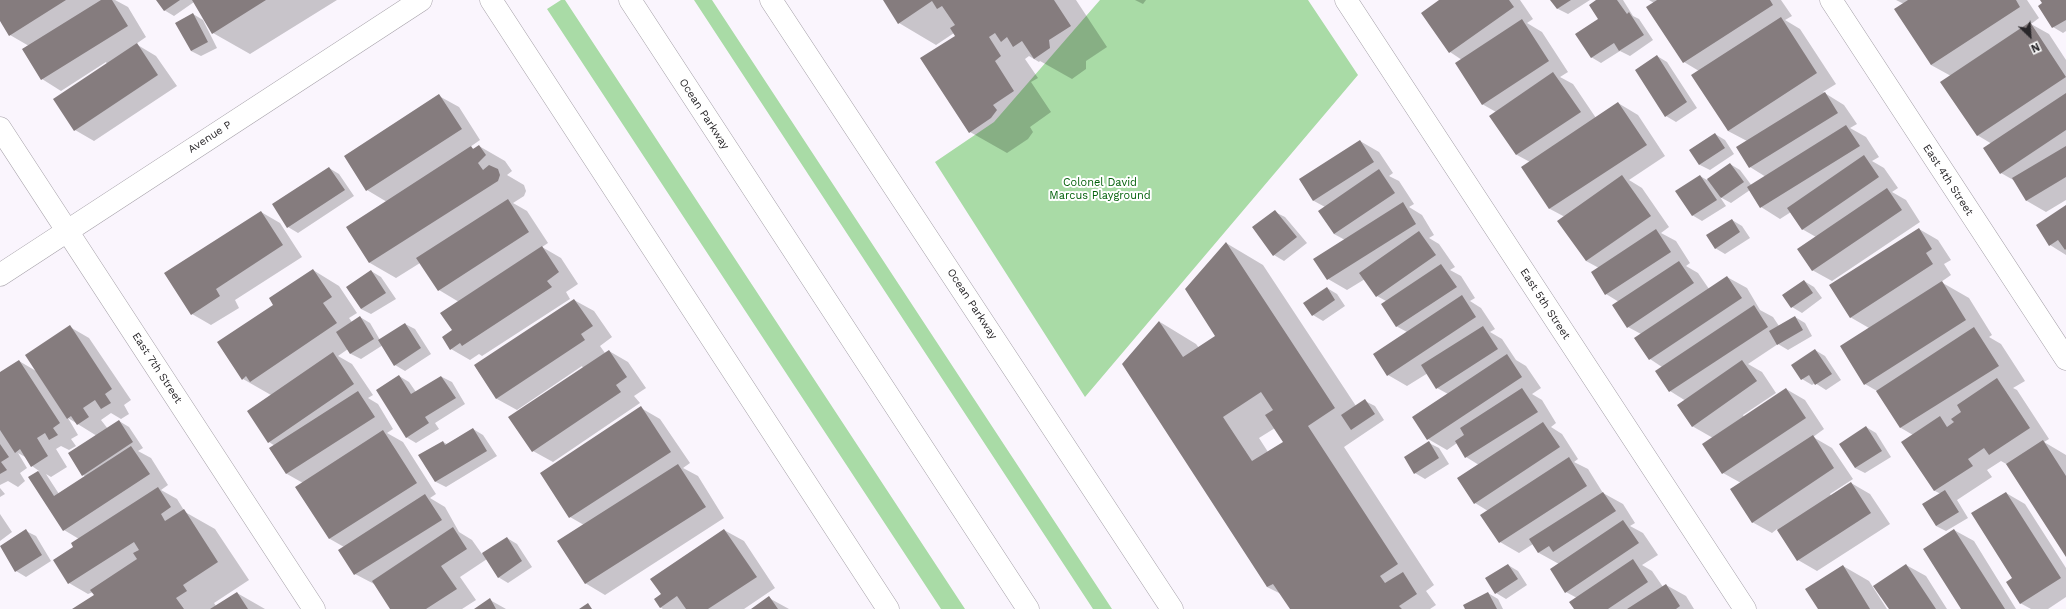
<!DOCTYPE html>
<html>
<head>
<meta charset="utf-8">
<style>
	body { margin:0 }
	#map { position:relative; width:2066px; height:609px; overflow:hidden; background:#faf5fd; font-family:"Work Sans",sans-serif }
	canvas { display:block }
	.north { position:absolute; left:2010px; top:16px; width:40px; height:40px; -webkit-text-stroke:3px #fff; paint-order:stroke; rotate:155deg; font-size:11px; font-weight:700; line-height:16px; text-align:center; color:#29272a }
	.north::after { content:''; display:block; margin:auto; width:14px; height:18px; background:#29272a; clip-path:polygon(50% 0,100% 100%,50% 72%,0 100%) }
</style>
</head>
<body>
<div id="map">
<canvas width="2066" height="609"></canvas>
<div class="north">N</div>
</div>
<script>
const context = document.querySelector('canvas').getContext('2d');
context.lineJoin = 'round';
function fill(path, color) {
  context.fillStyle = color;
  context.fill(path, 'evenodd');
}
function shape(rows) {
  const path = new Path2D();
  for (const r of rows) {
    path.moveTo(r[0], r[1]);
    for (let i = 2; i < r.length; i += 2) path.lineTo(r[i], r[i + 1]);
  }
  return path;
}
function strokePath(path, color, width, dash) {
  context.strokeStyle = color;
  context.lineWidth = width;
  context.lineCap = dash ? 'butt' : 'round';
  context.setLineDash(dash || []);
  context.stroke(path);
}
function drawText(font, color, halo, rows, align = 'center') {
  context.font = font + ' "Work Sans",sans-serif';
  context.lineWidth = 4;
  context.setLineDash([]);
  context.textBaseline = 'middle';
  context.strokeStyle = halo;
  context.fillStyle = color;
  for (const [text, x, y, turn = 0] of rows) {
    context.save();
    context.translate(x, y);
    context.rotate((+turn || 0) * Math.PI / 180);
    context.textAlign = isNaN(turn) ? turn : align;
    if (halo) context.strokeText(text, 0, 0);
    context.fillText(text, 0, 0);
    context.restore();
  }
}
const green = shape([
	[561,0,565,0,965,609,941,609,547,9],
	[694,0,712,0,1112,609,1093,609],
	[1100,0,1308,0,1358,75,1085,397,935,162,994,122]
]);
const shadow = shape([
	[0,0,115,0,128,7,146,37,136,44,156,56,177,86,94,141,75,130,107,64,106,62,61,91,42,79,23,50,29,46,10,35,0,19],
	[158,0,337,0,250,54,213,33,194,2,174,16,164,10],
	[884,0,1076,0,1107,47,1086,61,1086,69,1072,79,1040,61,1039,62,1029,56,1025,59,1038,78,1031,82,1051,112,1030,127,1033,132,1028,139,1007,153,970,132,956,36,954,33,936,45,899,23],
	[1135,0,1146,0,1143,4],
	[1441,0,1520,0,1533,19,1527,23,1542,32,1568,72,1560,77,1573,84,1596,118,1618,103,1638,115,1665,156,1629,180,1642,188,1669,227,1661,233,1676,241,1690,263,1686,266,1698,273,1709,289,1727,277,1747,288,1760,310,1773,317,1779,326,1795,317,1805,323,1812,336,1788,350,1778,344,1748,364,1762,372,1776,393,1743,415,1744,417,1786,389,1805,400,1824,429,1813,437,1832,448,1853,479,1830,494,1831,496,1851,483,1870,494,1890,524,1817,571,1798,560,1777,529,1772,533,1752,522,1741,483,1723,473,1713,438,1692,426,1686,401,1670,391,1662,367,1650,359,1641,334,1628,327,1619,302,1606,294,1599,268,1586,261,1565,217,1550,209,1522,167,1530,162,1517,155,1490,116,1496,112,1482,104,1462,60,1450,52],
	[1552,0,1590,0,1568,14,1558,9],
	[1597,0,1623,0,1633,16,1639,19,1653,40,1630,56,1620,51,1601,63,1591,57,1599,20],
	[1649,0,1781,0,1792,16,1785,20,1800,29,1836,84,1823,92,1844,105,1857,124,1850,128,1866,137,1879,157,1872,161,1884,168,1898,188,1892,192,1906,200,1920,222,1832,281,1812,270,1816,237,1802,229,1791,212,1780,219,1761,207,1750,190,1731,203,1720,197,1726,206,1702,221,1692,215,1700,176,1707,180,1730,164,1740,170,1752,186,1766,177,1750,167,1747,141,1728,131,1699,71,1684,62,1654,3],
	[1896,0,2027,0,2039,18,2031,24,2049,34,2066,60,2066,200,2046,212,2027,201,2015,181,2001,173,1992,144,1977,135,1951,76,1931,65,1904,4],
	[2042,0,2066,0,2066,31,2063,33,2053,27],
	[193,14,203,20,217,48,201,56,191,51],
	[1657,56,1667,62,1697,108,1676,122,1666,116],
	[439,96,459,107,480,140,470,147,474,149,479,146,505,161,512,171,507,175,524,185,526,191,524,196,513,203,527,211,548,243,542,247,561,258,578,284,566,292,570,299,482,356,479,354,470,360,451,349,459,302,439,290,420,263,396,278,370,263,347,227,387,202,367,190],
	[1715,134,1725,140,1734,154,1710,170,1700,165,1690,150],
	[1360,141,1379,152,1393,173,1389,176,1399,181,1414,204,1409,207,1422,215,1434,235,1429,238,1439,244,1455,267,1450,270,1461,276,1475,298,1470,301,1481,308,1495,329,1490,332,1502,339,1516,360,1526,366,1541,388,1532,394,1542,400,1556,423,1551,427,1562,434,1578,459,1574,462,1588,469,1603,493,1623,504,1635,523,1630,526,1643,533,1658,555,1642,565,1652,571,1663,587,1666,585,1686,596,1694,609,1575,609,1577,598,1566,592,1559,564,1539,553,1533,544,1519,553,1500,542,1488,511,1475,503,1479,465,1466,457,1457,443,1447,450,1428,439,1448,394,1437,388,1428,373,1407,386,1388,375,1407,332,1396,326,1386,301,1377,296,1365,279,1347,290,1328,279,1345,240,1334,234,1325,207,1314,201,1300,180],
	[329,168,339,174,354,196,298,233,288,227],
	[2066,207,2066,255,2050,245,2037,225],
	[261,212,280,223,302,257,235,300,239,308,211,325,192,314,165,273],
	[1275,212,1285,217,1307,243,1284,261,1274,255],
	[1732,220,1742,226,1750,238,1725,254,1715,248],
	[1919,229,1938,240,1951,260,1944,264,1951,275,1941,282,1969,298,1992,335,1989,337,2001,344,2025,381,2013,388,2017,390,2049,439,2044,442,2066,455,2066,555,2008,465,2001,461,1987,470,1992,477,1957,500,1968,518,1946,531,1936,526,1941,494,1935,491,1903,442,1913,435,1901,428,1877,391,1865,384,1869,328,1850,317],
	[1226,243,1263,265,1356,406,1365,401,1375,406,1384,420,1344,447,1434,585,1426,591,1436,605,1430,609,1291,609,1281,594,1267,587,1160,322,1196,344,1199,348,1216,336],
	[1275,428,1284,442,1268,452,1259,438],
	[313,270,339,286,357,313,349,318,352,322,360,317,370,323,380,340,405,324,415,329,431,354,405,371,395,365,383,345,361,359,351,354,348,349,338,356,352,364,373,395,368,398,378,404,393,429,387,433,403,442,436,494,430,498,445,507,459,532,472,540,482,554,507,538,517,544,532,567,508,583,498,577,487,559,460,577,476,600,462,609,391,609,376,585,355,574,339,550,344,547,330,539,296,487,303,483,287,474,270,449,275,446,269,442,271,395,243,379,275,305],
	[371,271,381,277,396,299,371,314,361,309],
	[1804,281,1814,287,1822,298,1802,313,1792,307],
	[1327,288,1337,294,1345,306,1323,321,1313,315],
	[574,300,594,311,612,337,600,346,605,353,609,351,628,362,646,388,634,396,640,403,553,462,533,451,510,417,583,368,582,366,517,410,497,399,475,366],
	[70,327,89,338,131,400,124,405,129,414,121,419,111,413,101,420,108,429,119,421,129,427,143,448,138,451,151,458,168,485,161,490,177,499,185,512,215,529,249,580,214,603,216,606,237,593,265,609,74,609,95,595,93,592,88,594,69,583,75,547,79,539,64,530,29,477,39,471,32,466,27,458,18,453,27,468,20,473,25,481,18,487,8,481,0,485,0,373,19,361,36,371],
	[68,418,97,436,83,475,86,477,59,494,46,474,51,477,67,467,56,449,61,446,69,450,76,446,71,439,78,435],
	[1815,350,1825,356,1841,380,1826,390,1815,383,1812,385,1802,379],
	[399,376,409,382,416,392,442,377,452,382,465,404,435,423,439,429,416,443,406,437],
	[641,408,660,419,690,463,683,468,698,476,724,518,605,595,585,583,584,525,570,517,541,473],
	[1866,427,1876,433,1891,457,1865,473,1855,468],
	[473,429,483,435,497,456,446,487,436,482,420,455,443,442,447,444],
	[1429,443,1439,448,1449,464,1425,479,1415,473],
	[0,488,5,494,0,497],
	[2006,493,2025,504,2066,568,2066,597,2048,609,2031,609,2020,603,2014,578],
	[0,514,12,532,0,541],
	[724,530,744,541,775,588,744,609,663,609,660,607,662,595],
	[1954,530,1974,541,2016,609,1962,609],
	[26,531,36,536,51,561,26,577,16,571],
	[1508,565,1518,571,1527,585,1506,599,1496,593],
	[1906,565,1926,576,1947,609,1890,609],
	[1843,566,1869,581,1887,609,1819,609],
	[1488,593,1498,599,1503,609,1466,609],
	[769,598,789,609,752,609],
	[490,600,506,609,476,609]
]);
const building = shape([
	[0,0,66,0,9,36,0,21],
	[101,0,112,0,128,26,41,80,22,49],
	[156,0,180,0,164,11],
	[192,0,266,0,212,34],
	[883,0,1054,0,1071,26,1049,40,1050,48,1034,59,1022,41,1013,47,1007,37,1001,42,995,33,989,37,1001,56,995,61,1014,91,993,105,997,110,991,118,969,133,920,58,955,36,950,28,955,25,942,6,937,9,932,1,898,24],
	[1439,0,1509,0,1514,7,1449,53,1421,13],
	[1550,0,1571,0,1557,9],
	[1596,0,1617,0,1627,14,1629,12,1644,35,1619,51,1614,43,1591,58,1575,34,1598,19,1589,5],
	[1657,0,1770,0,1773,5,1683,63,1646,7],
	[1908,0,2016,0,2020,7,1931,65,1894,9],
	[2040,0,2066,0,2066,20,2052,28,2038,6,2042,3],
	[193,13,208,42,191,51,175,23],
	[1781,17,1817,73,1728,131,1691,75],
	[1522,19,1549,61,1482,105,1455,63],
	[2030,22,2066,77,1977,136,1940,82],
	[137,43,158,75,74,131,53,99],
	[1657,55,1687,102,1665,117,1635,70],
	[1553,72,1581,112,1516,155,1489,116],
	[1825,92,1838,113,1749,168,1736,147],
	[2066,93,2066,130,2000,174,1983,148],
	[439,94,462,129,366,191,344,156],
	[1618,102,1647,145,1549,209,1521,167],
	[1846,125,1860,146,1760,208,1747,187],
	[1715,133,1725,148,1699,165,1689,150],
	[1360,140,1374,162,1313,201,1299,179],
	[479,145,486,155,478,163,483,170,489,165,498,169,500,175,498,181,369,263,346,227,471,146,473,149],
	[2066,146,2066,177,2026,201,2012,178],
	[1864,155,1879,177,1802,230,1787,208],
	[1730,163,1744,182,1721,198,1707,179],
	[329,167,345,190,287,228,272,204],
	[1379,169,1395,193,1334,234,1318,211],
	[1622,175,1651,216,1586,261,1557,221],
	[1700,175,1717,200,1692,216,1675,191],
	[1887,188,1902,210,1812,271,1797,249],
	[508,199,529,232,438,291,416,258],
	[1403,202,1416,224,1327,280,1313,259],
	[2066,205,2066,249,2065,250,2058,240,2049,246,2036,225],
	[1275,210,1297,237,1273,256,1252,227],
	[261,211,283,245,216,289,220,296,191,315,164,273],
	[1732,219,1740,232,1715,249,1706,235],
	[1919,228,1932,249,1926,253,1933,264,1850,318,1829,285],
	[1656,229,1671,252,1605,295,1591,272],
	[1419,231,1436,255,1376,297,1359,273],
	[1226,242,1335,408,1308,426,1398,564,1380,576,1385,583,1403,572,1417,594,1399,606,1402,609,1290,609,1273,584,1267,587,1122,364,1159,321,1183,357,1215,336,1185,289],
	[1261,392,1273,410,1265,415,1283,442,1252,461,1223,417],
	[542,246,559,272,547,281,552,287,462,346,460,343,450,350,442,337,452,330,440,313],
	[1679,261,1694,283,1627,328,1612,305],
	[1441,264,1457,287,1396,327,1381,304],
	[313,269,332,297,323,303,337,323,250,382,246,376,242,380,217,342,273,305,269,298],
	[371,270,386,293,361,309,346,287],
	[1727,276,1742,298,1649,360,1634,338],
	[1804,280,1813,293,1791,308,1782,295],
	[1942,281,1966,320,1864,385,1840,346],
	[1327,287,1335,300,1312,316,1303,303],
	[1462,295,1476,317,1387,376,1373,354],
	[574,299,593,326,581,334,585,340,496,399,474,365],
	[1754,305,1768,327,1669,392,1655,371],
	[360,316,374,339,350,354,336,332],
	[1795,316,1803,330,1777,345,1769,331],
	[405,323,421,348,394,366,378,340],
	[70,325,112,389,105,394,111,403,101,409,95,400,83,408,89,417,77,425,71,416,67,419,25,355],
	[1483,326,1498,349,1436,389,1421,365],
	[1974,327,1999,366,1900,428,1876,391],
	[1815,349,1832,374,1815,385,1809,375,1801,380,1791,365],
	[609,350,627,377,616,385,621,392,532,452,508,417],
	[333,352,354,384,268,443,247,411],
	[1507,354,1522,377,1427,440,1412,417],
	[19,360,60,423,53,428,58,435,49,440,45,433,37,438,48,456,31,467,20,449,15,453,0,430,0,372],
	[1742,360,1757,381,1692,427,1677,405],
	[399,375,411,394,441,376,456,398,425,417,429,423,406,438,376,390],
	[1997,378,2030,428,1989,455,1984,448,1968,459,1973,466,1934,491,1901,442,1940,416,1947,427,1954,422,1951,419,1961,412,1957,405],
	[1522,388,1538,412,1465,458,1455,441,1464,435,1460,428],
	[1786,388,1806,418,1722,474,1702,444],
	[358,391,375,417,286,474,269,448],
	[1365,399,1375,414,1351,430,1341,415],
	[641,406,671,452,569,518,540,473],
	[119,420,133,442,82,476,68,453],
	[1543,422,1560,447,1474,504,1457,478],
	[1866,426,1882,451,1855,468,1839,444],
	[473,428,487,451,435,482,418,455,443,441,445,445],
	[383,430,417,483,329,539,295,487],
	[1813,435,1834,468,1752,523,1730,489],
	[2043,440,2066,476,2066,557,2006,464],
	[1429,441,1439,458,1414,474,1404,457],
	[0,444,9,457,1,462,7,470,0,474],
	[131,446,150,474,63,531,28,477,38,471,54,496],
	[1569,457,1587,486,1499,543,1480,515],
	[678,464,706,507,585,584,557,541],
	[1851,482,1871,513,1797,561,1777,530],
	[158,487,171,507,161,514,165,521,184,509,218,562,183,585,187,591,176,598,184,609,72,609,94,595,90,590,137,559,133,553,139,550,134,542,68,584,53,560,73,547,71,543],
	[1945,490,1959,512,1936,526,1922,504],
	[1603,492,1616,511,1553,552,1549,546,1538,553,1529,539],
	[2006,492,2061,578,2020,604,2006,582,2012,578,1971,513],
	[425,494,442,520,354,575,338,550],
	[1623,520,1639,543,1565,593,1550,569],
	[453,527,467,549,441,566,457,589,426,609,390,609,372,581],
	[26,529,42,555,15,572,0,546],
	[724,529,757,577,708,609,686,609,677,596,660,608,654,599,661,594,650,579],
	[1954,529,2005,609,1961,609,1923,549],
	[507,537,522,561,498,578,482,553],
	[1633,559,1648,582,1608,609,1574,609,1569,602],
	[1508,564,1518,579,1495,594,1485,578],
	[1906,564,1936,609,1889,609,1873,586],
	[1843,565,1870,609,1818,609,1805,589],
	[1666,584,1680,606,1676,609,1627,609],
	[237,592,248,609,210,609],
	[1488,592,1497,609,1465,609,1463,605],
	[769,596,778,609,751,609],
	[490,598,496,609,474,609],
	[588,603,592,609,579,609]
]);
const street = shape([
	[491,0,888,609],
	[771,0,1172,609],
	[1346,0,1745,609],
	[1831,0,2066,359],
	[0,128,314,609]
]);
const primary = shape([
	[630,0,1028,609],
	[0,275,421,0]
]);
const streetNames = [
	["Ocean Parkway",704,114,57],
	["Avenue P",210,137,-33],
	["East 4th Street",1948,180,57],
	["Ocean Parkway",972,304,57],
	["East 5th Street",1545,304,57],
	["East 7th Street",157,368,57]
];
const parkNames = [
	["Colonel David",1100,183],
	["Marcus Playground",1100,196]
];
fill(green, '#a9dba6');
fill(shadow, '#0003');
fill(building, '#857c7e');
strokePath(street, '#a5a0a8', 23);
strokePath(primary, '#a5a0a8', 23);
strokePath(street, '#fff', 22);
strokePath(primary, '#fff', 22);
drawText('11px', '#29272a', '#fff', streetNames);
drawText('11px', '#005f08', '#fff', parkNames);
</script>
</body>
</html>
